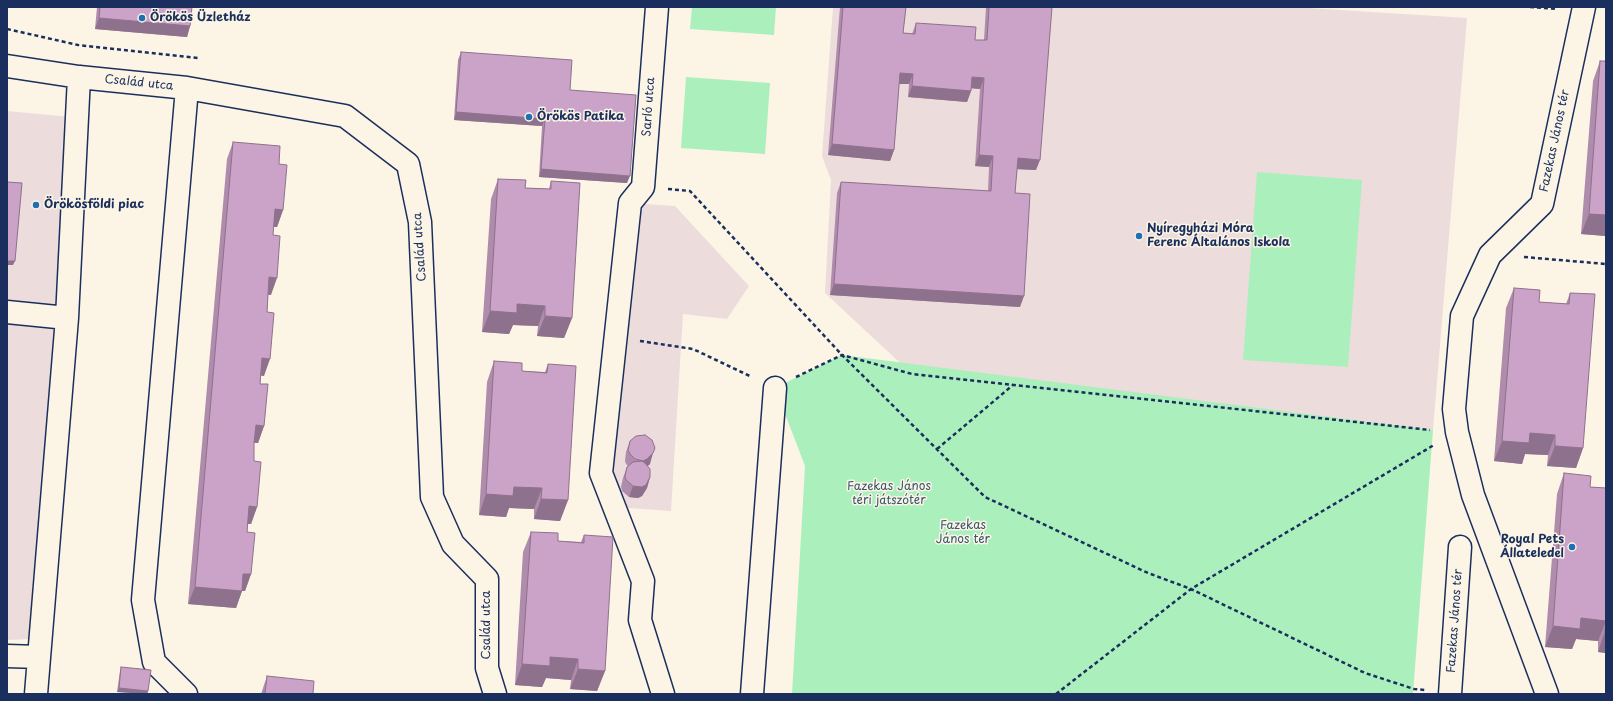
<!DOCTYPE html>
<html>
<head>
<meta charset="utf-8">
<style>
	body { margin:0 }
	#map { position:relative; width:1613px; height:701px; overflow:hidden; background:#fcf5e5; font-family:"Playpen Sans",sans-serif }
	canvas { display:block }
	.frame { position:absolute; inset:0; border:8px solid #1b2f5e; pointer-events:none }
</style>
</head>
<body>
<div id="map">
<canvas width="1613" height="701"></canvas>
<div class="frame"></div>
</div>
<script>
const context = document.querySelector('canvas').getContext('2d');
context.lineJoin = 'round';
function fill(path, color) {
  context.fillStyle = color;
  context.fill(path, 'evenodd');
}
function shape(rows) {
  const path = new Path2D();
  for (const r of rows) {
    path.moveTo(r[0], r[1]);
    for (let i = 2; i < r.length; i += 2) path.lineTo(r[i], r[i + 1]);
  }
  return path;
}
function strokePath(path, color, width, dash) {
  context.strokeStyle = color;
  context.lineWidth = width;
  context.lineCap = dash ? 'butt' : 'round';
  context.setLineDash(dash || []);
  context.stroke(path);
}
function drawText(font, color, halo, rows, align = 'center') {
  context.font = font + ' "Playpen Sans",sans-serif';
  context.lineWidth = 3;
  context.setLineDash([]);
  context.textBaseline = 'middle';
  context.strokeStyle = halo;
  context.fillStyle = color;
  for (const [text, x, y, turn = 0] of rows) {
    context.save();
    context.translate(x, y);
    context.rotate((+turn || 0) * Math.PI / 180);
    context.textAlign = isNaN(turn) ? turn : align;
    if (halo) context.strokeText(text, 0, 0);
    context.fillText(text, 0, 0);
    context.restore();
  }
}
const built = shape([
	[833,7,1293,7,1467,18,1433,430,912,374,825,293,831,180,822,156],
	[7,111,71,117,60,298,30,639,7,640],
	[630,203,675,206,749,286,727,319,683,314,671,511,614,507,601,473]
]);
const green = shape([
	[692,7,776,7,774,35,690,29],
	[686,77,770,83,765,154,681,148],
	[1257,172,1362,180,1348,367,1243,360],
	[842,355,1433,430,1413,694,792,694,805,466,775,388]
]);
const path = shape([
	[1530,7,1557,9],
	[7,29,78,45,198,58],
	[668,189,690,191,842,355,985,497,1148,573,1191,589,1365,673,1414,689,1425,690],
	[1524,257,1606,264],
	[640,341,693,349,752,377],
	[796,377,842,355,912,374,1430,430],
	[937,449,1013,385],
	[1056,694,1191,589,1434,445]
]);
const minor = shape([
	[657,7,643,187,630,203,601,473,643,581,640,620,663,694],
	[7,66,79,77,187,88,345,116,408,164,420,222,432,497,453,544,487,579,487,668,495,694],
	[7,312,67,318],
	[7,656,39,657],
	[36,694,67,318,79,77],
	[186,694,154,662,143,600,187,88],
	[752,694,775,388],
	[1450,694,1460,547],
	[1547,694,1473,495,1457,432,1454,409,1462,316,1490,255,1542,204,1584,7]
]);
const wall = shape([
	[97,7,192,7,190,26,187,37,95,29],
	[840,7,906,7,903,33,912,34,916,23,975,40,984,40,986,7,1052,7,1036,170,1017,169,1015,193,1020,307,830,295,837,193,841,182,988,191,989,167,975,166,980,89,971,88,971,91,967,102,908,97,909,84,899,84,894,150,890,161,828,155],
	[461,52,570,90,627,183,539,177,542,126,454,120,458,60],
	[1600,61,1606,61,1606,236,1581,234,1593,81],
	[233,142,279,164,283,210,277,227,273,227,271,295,268,294,264,376,261,375,260,384,264,426,258,443,254,443,254,461,257,507,251,524,248,524,247,532,251,574,245,591,242,591,236,608,188,604,227,159],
	[498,179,525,188,549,189,551,181,572,318,564,338,537,336,538,326,513,325,509,334,482,332,491,199],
	[1514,288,1539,302,1566,304,1570,293,1583,448,1576,468,1547,466,1548,455,1525,454,1522,464,1494,461,1506,308],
	[494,361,522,371,545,372,548,364,568,500,560,521,534,519,534,509,509,508,506,517,479,515,487,382],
	[630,441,650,464,647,466,650,477,647,488,642,496,638,498,629,497,622,491,621,487,623,478,627,467,628,466,626,464,625,461,626,452],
	[1564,473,1590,487,1606,488,1606,653,1598,652,1598,641,1576,639,1572,649,1545,647,1557,494],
	[531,532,558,541,581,542,584,535,605,671,597,691,570,689,571,680,546,678,542,687,515,685,523,552],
	[121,667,148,691,147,694,117,692,120,671],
	[267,676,313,694,261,694]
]);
const shadedWall = shape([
	[99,18,190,26,187,37,95,29],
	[900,73,913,74,909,84,896,84],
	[972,77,984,78,980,89,968,88],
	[912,86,971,91,967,102,908,97],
	[456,112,545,119,542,126,454,120],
	[832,144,894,150,890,161,828,155],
	[979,155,993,156,989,167,975,166],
	[1018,158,1040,160,1036,170,1014,169],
	[541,169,630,176,627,183,539,177],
	[275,209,283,210,277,227,268,226],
	[1589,214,1606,215,1606,236,1581,234],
	[7,261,15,261,13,265,7,265],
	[269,277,277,278,271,295,262,294],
	[834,284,1024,296,1020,307,830,295],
	[517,304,545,306,538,326,513,325,509,334,482,332,490,311],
	[545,316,572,318,564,338,537,336],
	[262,358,270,359,264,376,256,375],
	[256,425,264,426,258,443,250,442],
	[1530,433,1555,435,1548,455,1525,454,1522,464,1494,461,1502,441],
	[1555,446,1583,448,1576,468,1547,466],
	[653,453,650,464,643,470,640,471,643,461],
	[650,477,647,488,642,496,638,498,629,497,633,486],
	[514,487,542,488,534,509,509,508,506,517,479,515,486,494],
	[541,499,568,500,560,521,534,519],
	[249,506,257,507,251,524,243,523],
	[243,574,251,574,245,591,242,591,236,608,188,604,195,587],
	[1581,618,1606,621,1598,641,1576,639,1572,649,1545,647,1553,626],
	[1605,631,1606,631,1606,653,1598,652],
	[550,657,578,659,571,680,546,678,542,687,515,685,522,664],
	[578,669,605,671,597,691,570,689],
	[119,688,148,691,147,694,117,692]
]);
const building = shape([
	[100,7,192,7,190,26,99,18,100,7],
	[843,7,906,7,903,33,915,34,916,23,976,27,975,40,987,40,989,7,1052,7,1040,160,1018,158,1015,193,1030,194,1024,296,834,284,841,182,991,191,993,156,979,155,984,78,972,77,971,91,912,86,913,74,900,73,894,150,832,144,843,7],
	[461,52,572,60,570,90,636,95,630,176,541,169,545,119,456,112,461,52],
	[1600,61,1606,61,1606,215,1589,214,1600,61],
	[233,142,280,146,279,164,287,165,283,210,275,209,273,235,280,236,277,278,269,277,267,312,274,313,270,359,262,358,260,384,268,384,264,426,256,425,254,443,254,461,261,462,257,507,249,506,247,532,255,533,251,574,243,574,242,591,195,587,233,142],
	[498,179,526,180,525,188,551,189,551,181,580,183,572,318,545,316,545,306,517,304,517,313,490,311,498,179],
	[7,182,22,183,15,261,7,261,7,182],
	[1514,288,1540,290,1539,302,1569,304,1570,293,1595,294,1583,448,1555,446,1555,435,1530,433,1529,443,1502,441,1514,288],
	[494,361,522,363,522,371,547,373,548,364,576,366,568,500,541,499,542,488,514,487,513,496,486,494,494,361],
	[645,435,652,440,655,448,653,453,647,459,643,461,635,459,630,454,628,450,630,441,636,436,645,435],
	[642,461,645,463,650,469,650,477,646,485,642,487,633,486,626,480,625,476,627,467,633,462,642,461],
	[1564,473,1591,476,1590,487,1606,488,1606,631,1605,631,1606,621,1581,618,1580,629,1553,626,1564,473],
	[531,532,558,533,558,541,584,543,584,535,613,537,605,671,578,669,578,659,550,657,550,666,522,664,531,532],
	[121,667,151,670,148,691,119,688,121,667],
	[267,676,314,681,313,694,265,694,267,676]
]);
const markers = [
	[142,18,4,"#1f6fb2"],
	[529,117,4,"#1f6fb2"],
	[36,205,4,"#1f6fb2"],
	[1139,236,4,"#1f6fb2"],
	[1572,547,4,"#1f6fb2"]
];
const poiNames = [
	["Örökös Üzletház",150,18],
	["Örökös Patika",537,117],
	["Örökösföldi piac",44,205],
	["Nyíregyházi Móra",1147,229],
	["Ferenc Általános Iskola",1147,243],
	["Royal Pets",1564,540,"right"],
	["Állateledel",1564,554,"right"]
];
const streetNames = [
	["Család utca",139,83,6],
	["Sarló utca",649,107,-86],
	["Fazekas János tér",1555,141,-78],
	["Család utca",420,247,-94],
	["Fazekas János tér",1455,621,-86],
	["Család utca",487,625,-90]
];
const parkNames = [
	["Fazekas János",889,487],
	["téri játszótér",889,501],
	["Fazekas",963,526],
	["János tér",963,540]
];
fill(built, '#eddcdc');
fill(green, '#abf0bc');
strokePath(minor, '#1b2f5e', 25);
strokePath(path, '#1b2f5e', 2.5, [4, 3]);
strokePath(minor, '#fcf5e5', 22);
fill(wall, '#af8bac');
fill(shadedWall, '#8e718c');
fill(building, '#cba2c8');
strokePath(building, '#8e718c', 1);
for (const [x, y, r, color] of markers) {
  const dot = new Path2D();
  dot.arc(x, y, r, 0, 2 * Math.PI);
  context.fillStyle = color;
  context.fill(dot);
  strokePath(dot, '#fcf5e5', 1.5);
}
drawText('bold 12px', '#1b2f5e', '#fcf5e5', poiNames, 'left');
drawText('12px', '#1b2f5e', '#fcf5e5', streetNames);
drawText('12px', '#385671', '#fcf5e5', parkNames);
</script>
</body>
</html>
